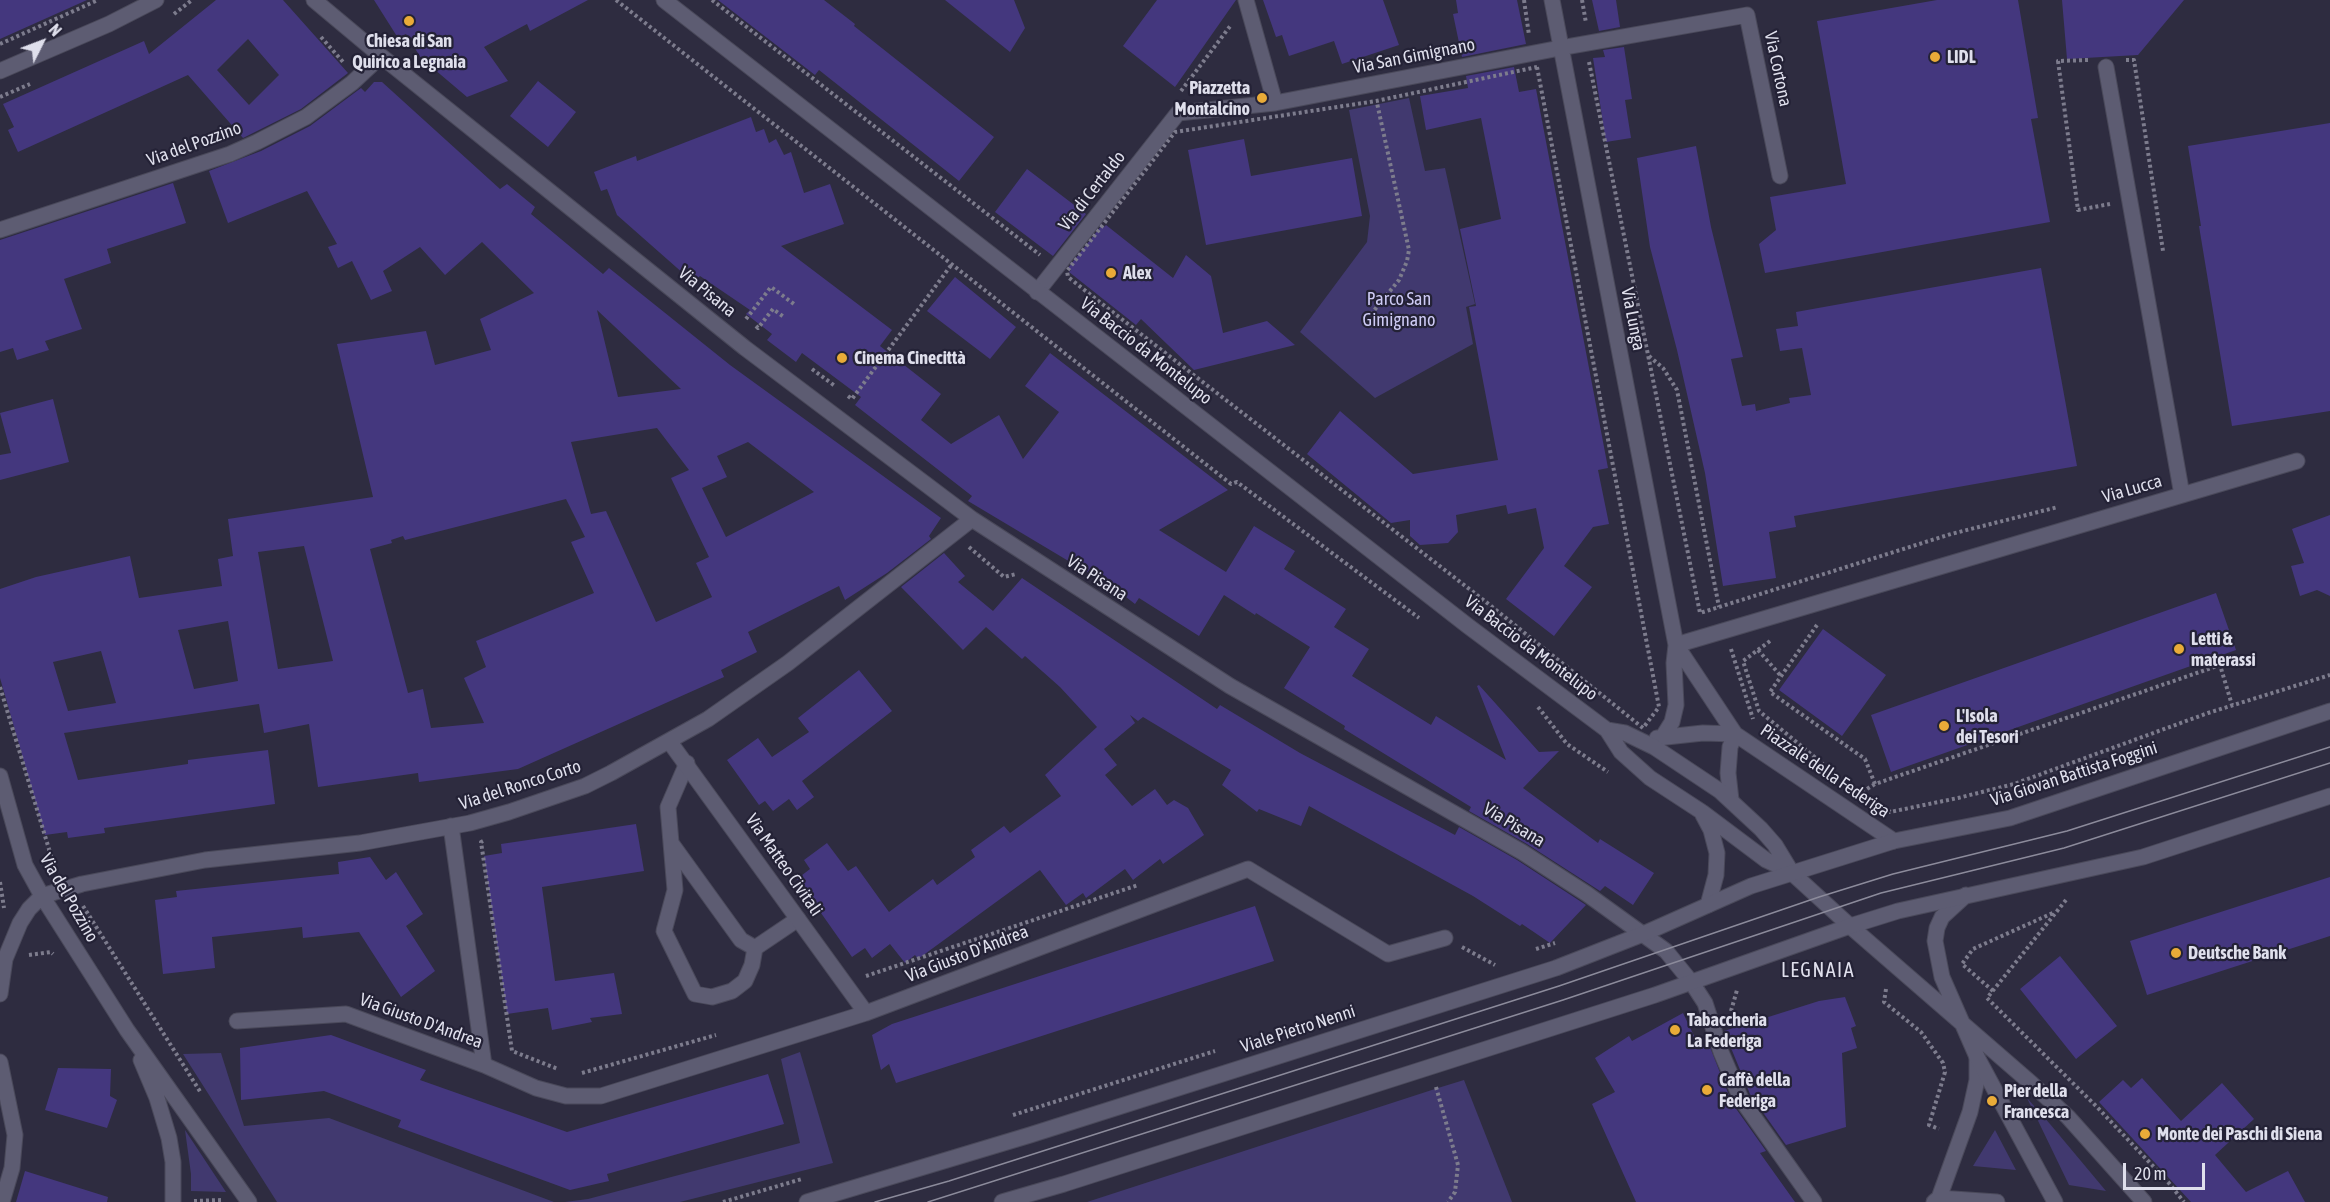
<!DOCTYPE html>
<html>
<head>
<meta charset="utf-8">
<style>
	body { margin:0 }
	#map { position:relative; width:2330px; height:1202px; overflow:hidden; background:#2e2c40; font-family:"Asap Condensed",sans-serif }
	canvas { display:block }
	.north { position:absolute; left:12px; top:12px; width:60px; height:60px; -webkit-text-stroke:4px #242236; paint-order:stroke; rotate:48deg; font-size:16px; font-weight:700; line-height:24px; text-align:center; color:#dfdfec }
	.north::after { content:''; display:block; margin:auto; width:21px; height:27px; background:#dfdfec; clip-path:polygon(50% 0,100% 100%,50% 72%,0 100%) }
	.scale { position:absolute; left:2123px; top:1163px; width:82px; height:27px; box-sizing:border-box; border:3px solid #dfdfec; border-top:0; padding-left:8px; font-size:18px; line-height:21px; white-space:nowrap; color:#dfdfec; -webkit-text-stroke:4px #242236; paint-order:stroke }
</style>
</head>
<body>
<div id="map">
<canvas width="2330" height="1202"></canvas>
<div class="north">N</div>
<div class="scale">20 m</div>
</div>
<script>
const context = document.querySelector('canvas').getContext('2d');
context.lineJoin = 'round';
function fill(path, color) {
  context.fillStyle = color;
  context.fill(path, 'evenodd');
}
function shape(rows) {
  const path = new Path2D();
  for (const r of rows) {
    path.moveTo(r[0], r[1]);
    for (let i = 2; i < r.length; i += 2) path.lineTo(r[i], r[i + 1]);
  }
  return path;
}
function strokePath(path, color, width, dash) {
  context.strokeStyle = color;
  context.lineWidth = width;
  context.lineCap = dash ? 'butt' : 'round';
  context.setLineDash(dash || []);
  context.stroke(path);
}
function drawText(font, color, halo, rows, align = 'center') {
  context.font = font + ' "Asap Condensed",sans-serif';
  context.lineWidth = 4.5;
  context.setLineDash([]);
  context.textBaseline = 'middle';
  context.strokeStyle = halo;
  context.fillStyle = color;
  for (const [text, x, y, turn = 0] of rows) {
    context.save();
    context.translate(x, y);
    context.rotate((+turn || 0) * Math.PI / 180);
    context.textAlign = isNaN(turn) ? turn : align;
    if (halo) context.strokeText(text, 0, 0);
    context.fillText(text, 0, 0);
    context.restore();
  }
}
const green = shape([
	[1409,98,1425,171,1445,168,1475,304,1466,307,1473,344,1375,398,1300,332,1367,242,1370,216,1349,110],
	[800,1052,833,1163,680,1202,565,1202,588,1199,800,1143,781,1059],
	[221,1053,244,1126,329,1118,554,1202,277,1202,183,1054],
	[1464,1080,1512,1202,1087,1202,1438,1088],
	[2027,1098,2050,1124,2106,1191,2069,1185],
	[185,1130,226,1192,191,1191,191,1174],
	[1995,1130,2016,1170,1973,1166]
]);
const building = shape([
	[0,0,87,0,0,39],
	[216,0,283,0,348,73,301,109,243,138,188,75,18,152,8,130,14,127,3,104,144,41,149,54],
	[248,39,279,75,249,105,217,70],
	[374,0,588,0,530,31,527,24,484,47,508,81,467,97,421,58,406,34,398,38],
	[718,0,824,0,855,24,854,26,994,137,959,181,819,70,815,75],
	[945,0,1014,0,1025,28,1010,52],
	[1157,0,1236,0,1175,87,1123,46],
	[1263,0,1383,0,1399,45,1342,64,1334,41,1289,56,1282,35,1276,37],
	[1456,0,1517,0,1526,44,1462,57,1453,14,1458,13],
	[1592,0,1616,0,1620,27,1599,31],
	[1937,0,2018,0,2038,118,2031,119,2050,222,1765,273,1759,244,1776,230,1770,197,1846,184,1817,21],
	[2062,0,2184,0,2138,55,2067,59],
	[1624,47,1632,99,1625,100,1631,138,1606,142,1593,58,1605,57,1603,50],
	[1514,67,1519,92,1536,89,1608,468,1598,470,1609,524,1593,527,1564,566,1592,587,1554,636,1506,599,1544,548,1536,508,1508,514,1506,505,1456,515,1458,532,1448,543,1420,545,1410,536,1410,520,1391,523,1307,454,1340,411,1413,474,1498,460,1469,307,1476,306,1460,229,1501,219,1481,118,1426,130,1420,96,1468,88,1466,76],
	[538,81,576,112,548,147,510,116],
	[374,82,382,82,500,189,507,184,535,207,531,214,603,274,609,268,730,365,941,518,929,536,931,539,887,573,845,600,839,586,748,632,757,652,721,670,724,677,518,769,419,782,418,773,318,787,309,724,264,733,259,704,64,733,78,780,188,764,188,760,268,750,275,804,104,828,105,833,68,838,67,832,45,835,0,678,0,589,36,577,130,556,139,598,222,586,218,559,233,556,228,519,373,497,337,344,426,331,435,365,491,350,480,319,534,293,482,242,445,275,420,247,383,271,392,291,371,300,352,261,338,268,328,247,337,244,307,191,228,223,209,171,261,151,310,126,361,88,365,92],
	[597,310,681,389,618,397],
	[657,428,689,470,671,478,709,557,696,563,712,597,656,622,606,511,591,514,571,442],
	[748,442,814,492,726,537,702,488,727,477,717,456],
	[566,499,585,537,571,542,594,593,476,641,486,667,464,678,484,723,431,728,423,689,408,693,370,549,392,543,391,540,403,536,405,540],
	[304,546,333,661,278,669,258,552],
	[228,621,238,681,194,689,178,630],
	[101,651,116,703,68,711,53,662],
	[751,117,756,132,764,129,769,143,776,139,784,155,791,152,804,193,830,184,844,224,781,246,892,330,880,346,941,394,921,420,951,444,999,415,1023,459,1059,412,1025,386,1050,353,1228,490,1159,530,1226,572,1254,526,1295,551,1284,569,1346,609,1334,627,1369,649,1352,676,1431,725,1436,716,1506,760,1477,686,1479,685,1539,752,1559,751,1523,788,1598,843,1600,839,1654,873,1633,905,1605,886,1600,891,1527,844,1469,811,1471,807,1344,729,1345,726,1284,688,1310,647,1256,613,1255,615,1224,595,1199,636,1139,598,1135,604,1117,590,968,501,972,496,855,405,861,397,802,353,796,362,767,340,772,334,746,314,750,310,700,276,693,282,617,215,607,189,601,191,594,172,636,156,637,161],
	[2330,123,2330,411,2232,426,2199,226,2201,226,2188,146],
	[1244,139,1251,176,1352,158,1362,216,1206,245,1188,150],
	[1696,146,1711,227,1743,357,1731,359,1742,406,1755,404,1756,411,1790,403,1789,398,1811,395,1802,348,1780,351,1776,329,1798,326,1796,312,2041,268,2077,466,1794,516,1796,527,1769,532,1776,578,1723,586,1705,473,1677,350,1650,247,1637,158],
	[1027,169,1086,214,1053,256,995,212],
	[173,183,186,223,107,249,111,263,64,279,82,329,45,341,49,350,17,360,13,348,0,352,0,240],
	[1102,225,1104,227,1106,225,1173,278,1186,255,1211,276,1223,333,1267,321,1295,345,1194,370,1141,319,1136,325,1069,272,1071,270,1068,268],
	[955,277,1016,327,990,359,927,311],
	[53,399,69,462,0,480,0,455,11,453,0,413],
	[2330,515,2330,596,2317,590,2300,596,2291,566,2304,563,2292,529],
	[944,553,965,576,958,582,993,611,1022,578,1217,709,1220,705,1300,753,1455,835,1459,827,1517,860,1586,905,1550,943,1522,924,1520,926,1473,896,1309,806,1301,826,1259,809,1257,812,1222,785,1231,770,1143,717,1138,721,1130,715,1135,723,1104,749,1117,765,1105,775,1132,806,1155,789,1167,805,1174,800,1188,808,1204,835,1163,864,1160,859,1133,880,1125,869,1086,898,1083,893,1066,905,1040,870,918,959,915,955,905,963,890,944,872,958,865,948,852,957,797,879,810,869,804,860,827,843,848,871,856,866,889,912,933,879,937,885,975,857,971,850,1004,826,1010,833,1061,796,1045,775,1097,727,1060,687,1025,656,1022,659,986,627,963,650,901,587],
	[2216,593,2236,650,1891,772,1871,715],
	[1823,629,1886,675,1842,736,1779,690],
	[859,670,892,711,802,781,814,797,797,810,789,799,773,811,765,801,759,805,727,760,758,738,772,757,809,732,798,718],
	[636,824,644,871,542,887,555,981,614,973,622,1014,590,1018,592,1022,552,1030,548,1008,507,1014,484,856,502,853,501,844],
	[370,857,386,880,396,872,423,914,406,926,435,971,401,997,359,932,303,938,302,927,212,937,215,968,163,974,155,900,177,897,176,891,339,874,338,862],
	[2330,877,2330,936,2147,995,2130,941],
	[1255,906,1274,961,896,1083,889,1064,881,1070,872,1035,892,1024],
	[2060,956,2117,1026,2076,1059,2020,989],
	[1845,997,1856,1026,1851,1028,1857,1048,1842,1053,1846,1127,1786,1145,1750,1094,1724,1031,1819,1001],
	[1683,1013,1696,1040,1706,1037,1732,1103,1766,1151,1760,1153,1795,1202,1636,1202,1592,1104,1615,1092,1595,1058,1629,1036,1632,1041],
	[331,1035,426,1070,420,1080,567,1132,768,1074,784,1124,607,1174,609,1181,570,1190,398,1127,401,1120,324,1091,241,1100,240,1048],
	[58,1068,111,1069,110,1096,117,1100,107,1128,45,1110],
	[2142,1078,2181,1121,2222,1083,2254,1119,2215,1155,2246,1192,2288,1171,2305,1202,2191,1202,2099,1102,2123,1080,2131,1088],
	[25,1171,108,1197,107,1202,16,1202]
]);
const path = shape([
	[616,0,1231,484,1237,482,1419,618],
	[712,0,1040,255],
	[1524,0,1529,35],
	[1582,0,1586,23],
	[174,14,192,0],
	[321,37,344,63],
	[0,44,98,0],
	[2088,60,2058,61,2078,210,2110,204],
	[2126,60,2134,60,2163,251],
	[1589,62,1700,613,1951,534,2058,507],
	[1537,67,1659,707,1643,728,1486,602,1101,303,1068,277,1067,271,1175,132,1376,101,1537,67],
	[1181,91,1231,25],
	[0,97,30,84],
	[746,319,771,287,794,304],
	[1367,319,1399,280,1407,261,1409,250,1377,103],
	[756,326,758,328,773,309,784,317],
	[1649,356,1663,368,1677,390,1719,607],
	[812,369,835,386],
	[848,396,852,399,952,264],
	[969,547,1004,577,1016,574],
	[1817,625,1770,692,1865,759,1875,784,2220,665,2232,705],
	[1770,641,1743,661,1759,711,1823,764],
	[1731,649,1753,719],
	[1758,650,1781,676],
	[0,687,55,869],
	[1538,707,1567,744,1608,772],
	[1862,792,1875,784],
	[1888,810,1890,812,1958,798,2014,784,2208,713,2330,675],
	[483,841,481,842,512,1051,558,1069],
	[0,882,4,908],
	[2066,900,1987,998,2097,1107,2168,1182,2184,1202],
	[83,906,201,1093],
	[1462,947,1495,965],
	[1536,949,1555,943],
	[29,955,51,952,53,954],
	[866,976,1138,885],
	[1886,989,1884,1002,1921,1032,1943,1063,1945,1072,1929,1125,1939,1129],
	[1993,991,1962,964,1973,949,2055,912],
	[1731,1011,1737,990],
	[582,1073,716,1035],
	[1436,1087,1458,1165,1455,1192,1448,1202],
	[1013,1115,1215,1051],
	[194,1201,222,1200],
	[723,1202,802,1179]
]);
const service = shape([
	[687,763,668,807,675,890,664,931,695,994,712,997,732,991,745,981,752,965,755,948,798,919],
	[671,843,741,940,755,948]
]);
const minor = shape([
	[314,0,381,56,745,348,972,519,1230,686,1522,852,1587,894,1666,951,1692,983,1705,1003,1721,1052,1741,1099,1814,1202],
	[1246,0,1275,103],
	[1552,0,1676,645,1674,663,1676,705,1672,722,1662,738],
	[0,71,109,24,156,0],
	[0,230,230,154,257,142,306,117,352,83,381,56],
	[1037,292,1178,113,1275,103,1560,48,1747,15,1780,176],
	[2182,495,2297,461],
	[1676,645,2182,495,2106,67],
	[1676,645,1735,734],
	[1657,738,1703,733,1735,734,1894,841],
	[669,741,866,1013],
	[0,776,25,865,42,896,127,1030,249,1202],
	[1731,800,1728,773,1730,747,1735,734],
	[451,826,484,1065,536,1088,566,1096,601,1096,866,1013,1248,869,1388,954,1445,938],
	[0,994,5,959,20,923,29,909,42,896,82,884,205,860,360,843,470,823,509,812,585,786,611,773,708,719,788,663,972,519],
	[237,1021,346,1014,484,1065],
	[141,1060,157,1098,169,1138,173,1162,173,1202],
	[0,1062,15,1135,12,1168,2,1202],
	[1939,1198,1997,1202],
	[1934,1202,1939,1198,1970,1112,1977,1080,1977,1057]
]);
const tertiary = shape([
	[664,0,1468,626,1607,730,1625,733,1654,747,1720,791,1761,829,1775,845,1792,873,1850,926,2032,1084,2068,1117,2144,1202],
	[1607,730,1621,752,1650,778,1702,812,1766,860,1790,871],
	[1703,815,1711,830,1717,853,1716,875,1708,905],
	[1966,895,1942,917,1937,928,1935,941,1942,977,1977,1057,2055,1202]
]);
const secondary = shape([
	[807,1202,1030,1135,1556,968,1643,934,1751,886,1894,841,2010,818,2330,711],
	[1002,1202,1064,1184,1655,995,1850,926,1898,911,2143,857,2330,796]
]);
const tram = shape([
	[875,1202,949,1181,1559,986,1819,897,1893,874,2067,831,2330,747],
	[928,1202,1563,1000,1881,893,2064,848,2330,763]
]);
const markers = [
	[409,21,6,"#e9ab38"],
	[1935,57,6,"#e9ab38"],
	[1262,98,6,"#e9ab38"],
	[1111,273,6,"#e9ab38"],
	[842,358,6,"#e9ab38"],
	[2179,649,6,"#e9ab38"],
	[1944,726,6,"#e9ab38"],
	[2176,953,6,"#e9ab38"],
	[1675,1030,6,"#e9ab38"],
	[1707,1090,6,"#e9ab38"],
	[1992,1101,6,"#e9ab38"],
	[2145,1134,6,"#e9ab38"]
];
const poiNames = [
	["Chiesa di San",409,41,"center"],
	["Quirico a Legnaia",409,62,"center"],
	["LIDL",1947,57],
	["Piazzetta",1250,88,"right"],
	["Montalcino",1250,109,"right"],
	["Alex",1123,273],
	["Cinema Cinecittà",854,358],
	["Letti &",2191,639],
	["materassi",2191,660],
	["L'Isola",1956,716],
	["dei Tesori",1956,737],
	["Deutsche Bank",2188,953],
	["Tabaccheria",1687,1020],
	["La Federiga",1687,1041],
	["Caffè della",1719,1080],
	["Federiga",1719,1101],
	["Pier della",2004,1091],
	["Francesca",2004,1112],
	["Monte dei Paschi di Siena",2157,1134]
];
const streetNames = [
	["Via San Gimignano",1414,56,-11],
	["Via Cortona",1778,69,78],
	["Via del Pozzino",194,144,-20],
	["Via di Certaldo",1092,191,-52],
	["Via Pisana",707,292,39],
	["Via Lunga",1633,319,79],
	["Via Baccio da Montelupo",1146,351,38],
	["Via Lucca",2132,489,-16],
	["Via Pisana",1097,578,33],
	["Via Baccio da Montelupo",1531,648,37],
	["Piazzale della Federiga",1825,771,34],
	["Via Giovan Battista Foggini",2074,774,-18],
	["Via del Ronco Corto",520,785,-18],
	["Via Pisana",1514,825,31],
	["Via Matteo Civitali",784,865,55],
	["Via del Pozzino",69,898,60],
	["Via Giusto D'Andrea",967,954,-21],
	["Via Giusto D'Andrea",421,1021,20],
	["Viale Pietro Nenni",1298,1029,-18]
];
const parkNames = [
	["Parco San",1399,299],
	["Gimignano",1399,320]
];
const neighbourhoodNames = [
	["LEGNAIA",1818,971]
];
fill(green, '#41396f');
fill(building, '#44377e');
strokePath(service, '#4a495a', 17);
strokePath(minor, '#4a495a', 17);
strokePath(tertiary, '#4a495a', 17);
strokePath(secondary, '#4a495a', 17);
strokePath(path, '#7d7c8d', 4, [3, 3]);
strokePath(service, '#5d5c72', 15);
strokePath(minor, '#5d5c72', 15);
strokePath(tertiary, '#5d5c72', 15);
strokePath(secondary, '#5d5c72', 15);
strokePath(tram, '#8c8b9b', 1.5);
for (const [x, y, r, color] of markers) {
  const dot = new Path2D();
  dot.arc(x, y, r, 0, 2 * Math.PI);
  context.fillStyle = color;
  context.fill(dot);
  strokePath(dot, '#242236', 2);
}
drawText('bold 18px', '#dfdfec', '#242236', poiNames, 'left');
drawText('18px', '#dfdfec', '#242236', streetNames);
drawText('18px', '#cecbf5', '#242236', parkNames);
context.letterSpacing = '1.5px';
drawText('20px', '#dfdfec', '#242236', neighbourhoodNames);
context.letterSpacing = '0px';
</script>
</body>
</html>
